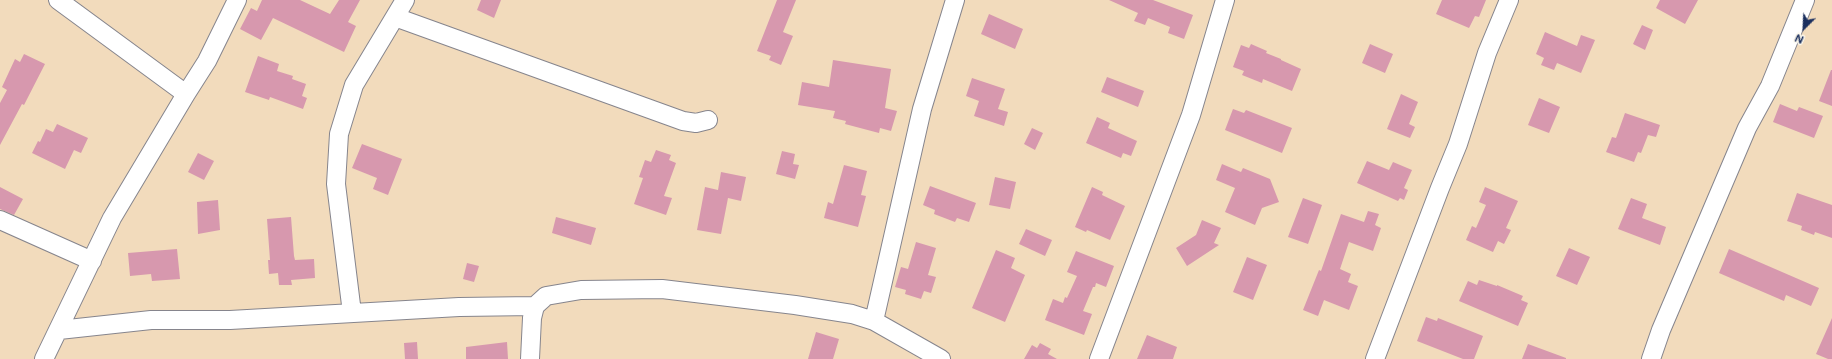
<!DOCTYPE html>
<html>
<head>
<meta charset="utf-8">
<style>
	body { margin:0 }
	#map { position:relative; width:1832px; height:359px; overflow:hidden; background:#f2dbbc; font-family:Mali,sans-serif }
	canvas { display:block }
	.north { position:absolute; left:1784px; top:8px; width:40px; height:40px; -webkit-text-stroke:3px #fbf7ec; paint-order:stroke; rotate:204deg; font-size:11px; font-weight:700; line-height:16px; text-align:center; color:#1b2f5e }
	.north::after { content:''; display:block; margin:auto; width:14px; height:18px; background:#1b2f5e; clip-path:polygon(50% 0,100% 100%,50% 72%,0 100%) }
</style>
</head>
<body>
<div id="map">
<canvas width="1832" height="359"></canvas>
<div class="north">N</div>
</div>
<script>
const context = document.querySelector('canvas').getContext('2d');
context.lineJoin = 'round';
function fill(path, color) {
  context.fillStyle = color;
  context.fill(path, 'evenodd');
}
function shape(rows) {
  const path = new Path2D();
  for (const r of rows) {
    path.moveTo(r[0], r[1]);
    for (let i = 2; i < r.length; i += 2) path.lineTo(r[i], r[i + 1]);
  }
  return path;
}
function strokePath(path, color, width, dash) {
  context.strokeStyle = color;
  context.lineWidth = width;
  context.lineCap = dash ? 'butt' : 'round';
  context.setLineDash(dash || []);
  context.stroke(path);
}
const building = shape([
	[262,0,300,0,330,14,339,0,360,0,348,22,356,26,344,52,273,18,261,40,240,29,251,8,257,11],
	[481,0,501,0,494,18,477,10],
	[777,0,796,0,783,32,793,36,781,65,769,60,771,56,757,51],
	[1109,0,1153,0,1193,15,1184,39,1168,33,1170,27,1148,18,1145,25,1134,21,1138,13],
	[1442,0,1486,0,1479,17,1475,16,1469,28,1436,14],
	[1660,0,1698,0,1685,24,1656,8],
	[989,14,1023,29,1015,49,981,34],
	[1642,25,1653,30,1645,50,1633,44],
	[1545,32,1577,46,1581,35,1595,40,1581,73,1557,63,1554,70,1541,65,1544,58,1536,54],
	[1251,44,1267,51,1266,53,1281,59,1281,60,1301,69,1292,91,1263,79,1262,83,1242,75,1244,71,1233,67,1241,45,1249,48],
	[1370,44,1393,54,1385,73,1362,63],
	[24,54,45,64,24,105,22,104,0,145,0,103,7,90,2,87,15,59,20,62],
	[258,56,279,64,277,71,293,76,292,79,306,84,302,96,307,98,303,109,270,97,269,100,245,92],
	[833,60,891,69,885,108,897,111,891,131,880,128,879,133,845,124,846,121,833,118,835,111,798,105,802,82,829,87],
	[1831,70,1832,70,1832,106,1819,101],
	[1107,77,1144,91,1138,107,1101,92],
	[972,78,1005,89,998,109,1008,112,1004,126,974,116,979,101,966,96],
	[1401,94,1418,102,1409,124,1415,127,1410,138,1387,129],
	[1539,98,1560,107,1549,133,1528,125],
	[1780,104,1797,111,1799,107,1823,116,1814,138,1773,122],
	[1233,109,1244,113,1246,110,1292,128,1282,153,1225,130],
	[1625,113,1660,125,1656,137,1648,135,1641,153,1638,152,1634,162,1606,152,1612,137,1616,138],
	[1097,117,1110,123,1108,128,1137,141,1131,156,1123,153,1121,158,1086,143],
	[57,124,88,138,81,153,74,150,65,169,32,153,38,141,40,142,46,129,53,132],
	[1032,128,1043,133,1035,150,1024,144],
	[362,144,402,159,388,195,373,189,377,178,352,168],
	[656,150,671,155,669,160,676,163,664,196,672,198,666,215,634,204,643,178,639,177,645,160,651,162],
	[782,151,795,154,793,164,799,165,795,179,776,174],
	[198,153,214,161,204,180,188,172],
	[1367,161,1389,170,1393,162,1412,170,1404,188,1408,190,1404,200,1400,198,1398,201,1357,183],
	[1222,164,1241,172,1243,168,1270,179,1279,202,1262,208,1255,225,1225,212,1235,188,1216,180],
	[844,165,867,171,861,195,866,196,858,227,824,218,828,202,833,204],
	[721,172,746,177,741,201,728,198,721,234,697,230,705,187,718,190],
	[995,177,1016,182,1010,209,989,205],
	[930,186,976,203,969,222,957,218,955,222,934,214,935,210,923,205],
	[0,187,23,199,14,215,0,209],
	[1092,187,1103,192,1102,195,1125,206,1110,240,1087,230,1086,232,1075,227],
	[1485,187,1518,201,1506,228,1511,230,1504,244,1498,241,1493,252,1466,240,1472,226,1476,228,1486,205,1479,202],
	[1797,193,1832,205,1832,238,1815,232,1814,235,1801,230,1802,226,1787,221],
	[1303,198,1322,205,1308,244,1288,237],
	[1631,198,1647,204,1642,218,1666,227,1660,245,1618,229],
	[218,200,220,230,198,234,197,202],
	[1368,211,1379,214,1375,225,1381,228,1373,251,1349,242,1340,269,1351,274,1348,282,1358,286,1349,310,1324,300,1318,316,1303,310,1319,270,1321,271,1341,214,1364,222],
	[291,217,294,256,295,260,314,259,315,278,291,280,292,285,279,285,278,273,269,274,268,260,270,260,267,219],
	[556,217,596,228,591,245,552,233],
	[1202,220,1221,228,1214,243,1219,245,1187,266,1176,248,1196,235],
	[1026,229,1052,240,1045,256,1019,244],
	[916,242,936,248,928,275,936,277,931,293,924,291,921,299,905,294,906,290,895,287,901,267,908,269],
	[1569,248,1590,257,1577,285,1556,276],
	[177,249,180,279,152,281,151,274,130,276,128,253],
	[1729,249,1819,288,1811,306,1786,295,1784,301,1719,273],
	[996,250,1015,258,1011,268,1025,275,1005,322,972,308],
	[1076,251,1114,266,1106,287,1096,283,1095,287,1093,287,1083,311,1092,314,1084,335,1045,320,1053,299,1063,303,1065,297,1067,298,1077,276,1067,272],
	[1247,257,1267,265,1253,300,1233,292],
	[467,263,479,266,474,282,463,279],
	[1479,280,1497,286,1497,285,1523,296,1521,300,1528,303,1518,326,1459,301,1468,281,1477,285],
	[1426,317,1437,321,1438,318,1483,336,1474,359,1463,359,1417,341],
	[1832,318,1832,359,1828,359,1816,354],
	[816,332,839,339,833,359,808,359],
	[1147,335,1177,347,1173,359,1137,359],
	[417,342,418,359,405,359,404,343],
	[507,342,508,359,466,359,466,347],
	[1040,343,1051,349,1048,354,1057,359,1024,359,1032,345,1037,348],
	[1528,344,1566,358,1566,359,1522,359]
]);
const minor = shape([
	[58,0,186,94],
	[395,17,683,121,696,123,708,120],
	[0,220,92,261],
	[352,313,336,184,339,134,354,85,405,0],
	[874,321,922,109,955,0],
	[59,330,151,320,230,320,459,307,535,306],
	[44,359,112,218,186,94,207,61,237,0],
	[530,359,532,318,535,306,546,296,581,290,662,289,795,305,852,314,874,321,941,359],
	[1099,359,1191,115,1225,0],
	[1375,359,1440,188,1458,144,1487,53,1509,0],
	[1651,359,1661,330,1747,128,1770,86,1805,0]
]);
fill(building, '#d798ae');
strokePath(minor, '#86858d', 20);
strokePath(minor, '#fff', 18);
</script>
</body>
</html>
